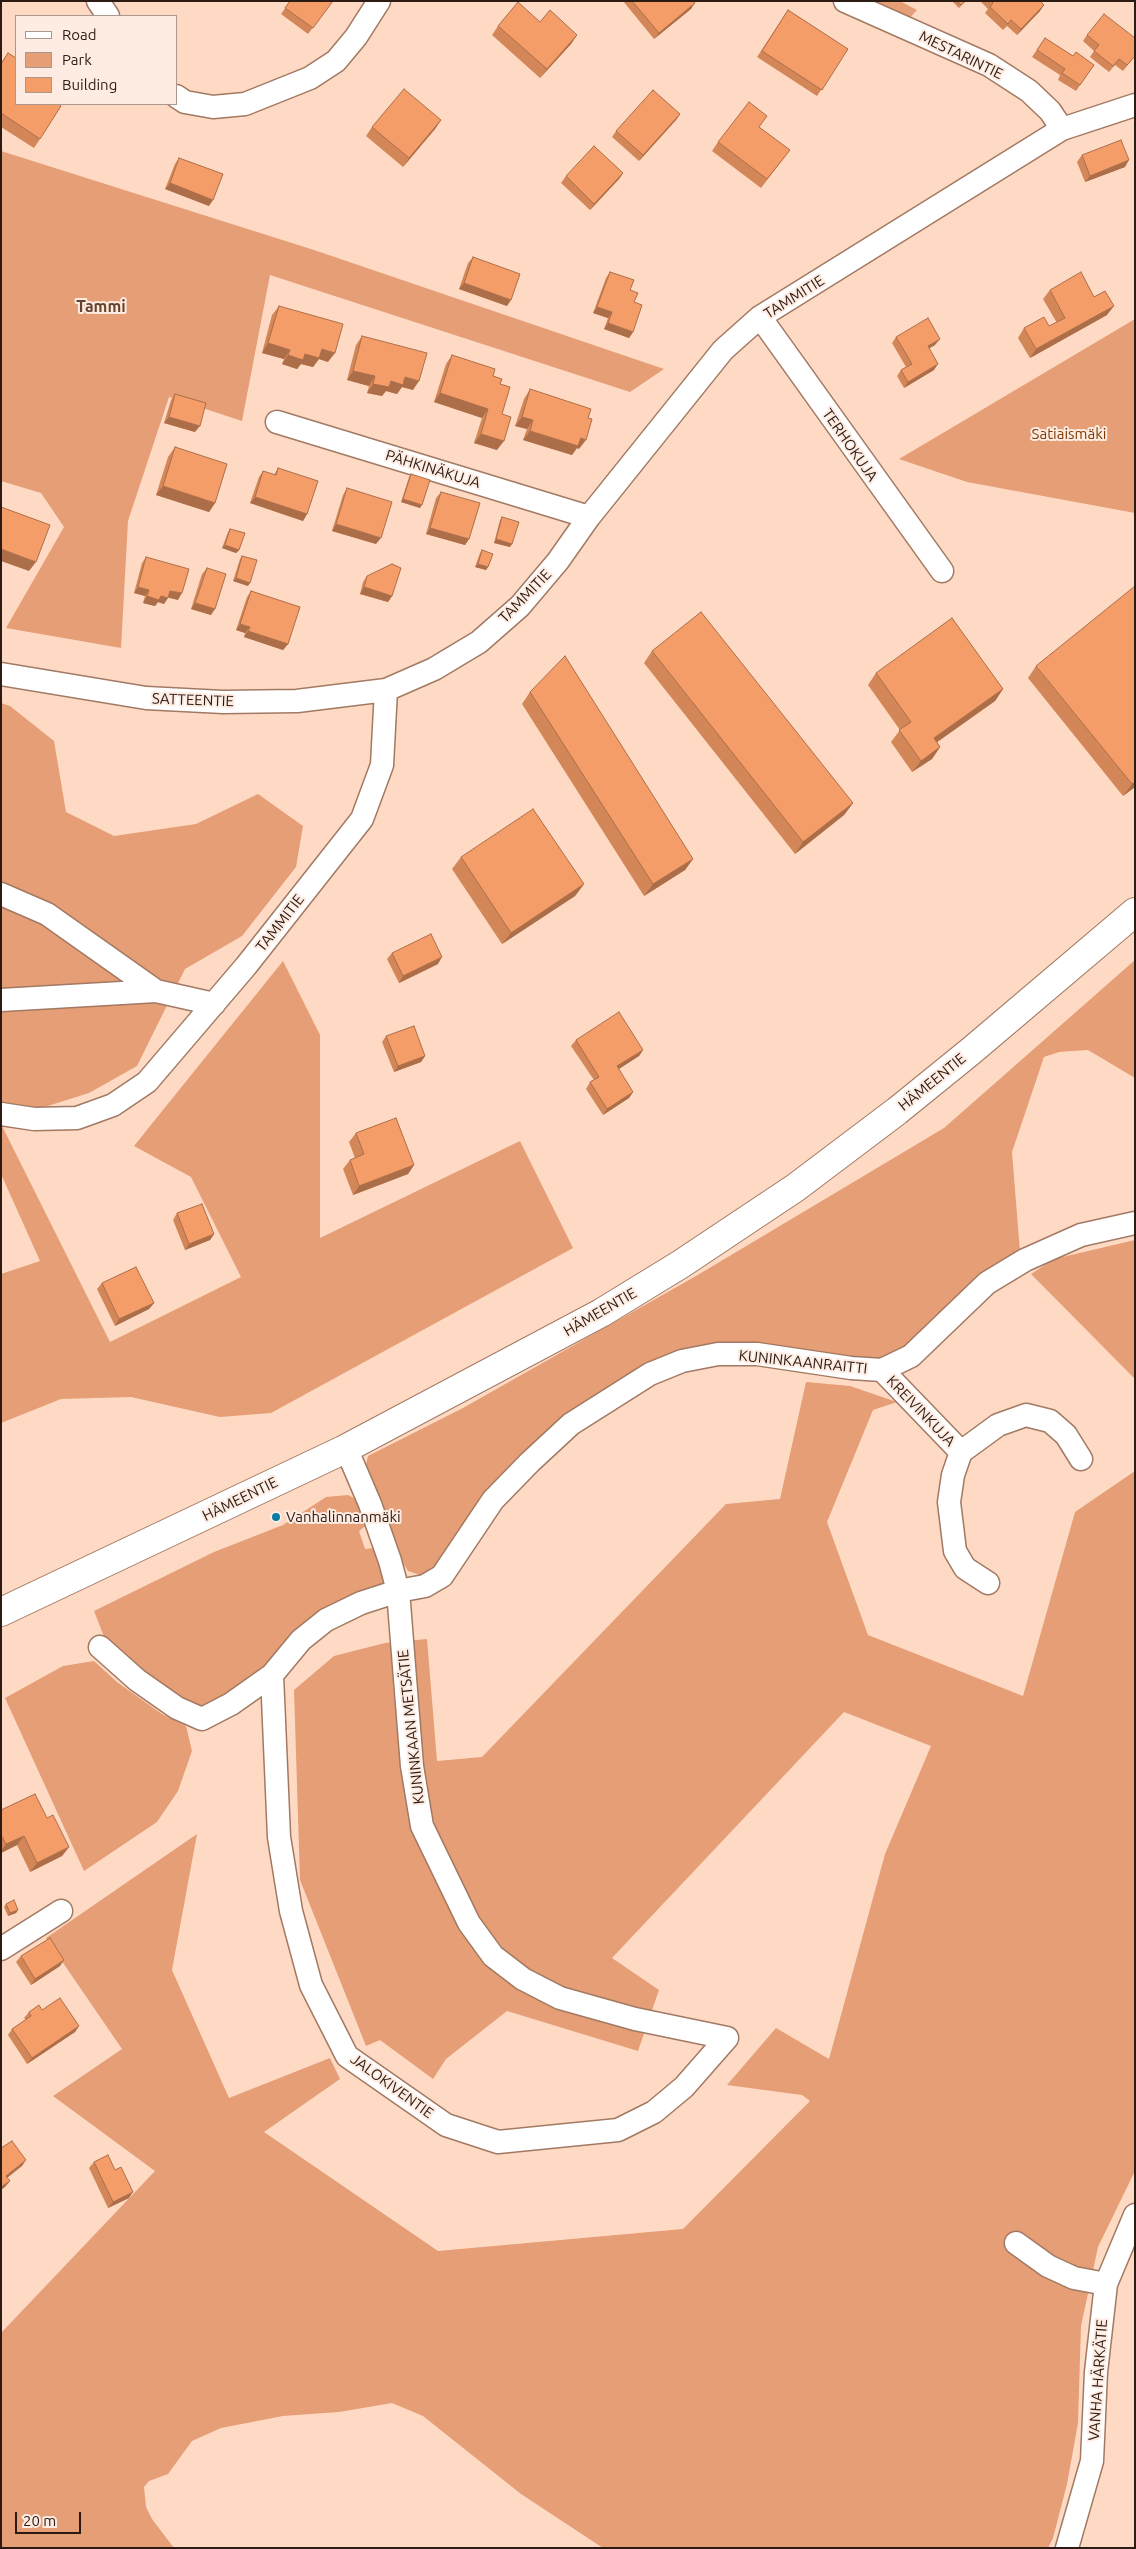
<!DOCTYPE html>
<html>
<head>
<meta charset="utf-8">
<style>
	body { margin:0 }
	#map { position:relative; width:1136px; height:2549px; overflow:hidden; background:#fedac5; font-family:Ubuntu,sans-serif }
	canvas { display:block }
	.frame { position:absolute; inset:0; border:2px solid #2b1b12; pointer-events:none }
	.legend { position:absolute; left:15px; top:15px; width:162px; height:90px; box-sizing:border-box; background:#feebe1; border:1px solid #aa988e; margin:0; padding:6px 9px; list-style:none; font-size:15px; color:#2b1b12 }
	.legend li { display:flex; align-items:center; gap:10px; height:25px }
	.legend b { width:25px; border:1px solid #aa988e }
	.scale { position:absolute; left:15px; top:2512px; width:66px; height:22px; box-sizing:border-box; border:2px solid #2b1b12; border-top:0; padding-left:6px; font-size:15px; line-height:18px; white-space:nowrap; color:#2b1b12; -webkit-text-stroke:4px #feebe1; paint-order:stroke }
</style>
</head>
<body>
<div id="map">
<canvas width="1136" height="2549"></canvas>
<div class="frame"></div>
<ul class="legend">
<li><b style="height:6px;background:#fff"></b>Road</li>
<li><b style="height:14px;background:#e59e75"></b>Park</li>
<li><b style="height:14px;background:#f59d68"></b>Building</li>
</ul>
<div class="scale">20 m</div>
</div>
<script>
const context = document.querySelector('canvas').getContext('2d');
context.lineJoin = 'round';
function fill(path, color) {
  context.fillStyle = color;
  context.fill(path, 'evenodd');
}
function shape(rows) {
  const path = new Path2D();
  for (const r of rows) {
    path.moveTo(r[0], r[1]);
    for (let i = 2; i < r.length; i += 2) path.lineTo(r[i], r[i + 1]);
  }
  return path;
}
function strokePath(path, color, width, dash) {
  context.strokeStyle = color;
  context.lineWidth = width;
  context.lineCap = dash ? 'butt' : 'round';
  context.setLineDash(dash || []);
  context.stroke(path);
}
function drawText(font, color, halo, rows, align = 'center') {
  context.font = font + ' Ubuntu,sans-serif';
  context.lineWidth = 4;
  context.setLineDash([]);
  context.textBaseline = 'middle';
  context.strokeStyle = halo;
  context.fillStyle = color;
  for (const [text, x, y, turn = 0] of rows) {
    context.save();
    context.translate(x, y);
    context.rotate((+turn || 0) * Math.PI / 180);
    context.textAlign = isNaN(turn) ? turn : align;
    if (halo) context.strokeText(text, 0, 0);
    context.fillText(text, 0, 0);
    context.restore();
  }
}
const green = shape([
	[862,1,900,1,917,10,908,20],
	[1,151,314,250,664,369,630,392,270,275,242,421,169,397,128,521,121,648,6,628,64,527,41,493,1,481],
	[1135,319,1135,513,967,482,899,459],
	[1,703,10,706,54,741,66,812,114,836,196,824,258,794,303,826,296,867,242,936,185,969,137,1066,89,1093,35,1110,1,1103],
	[1135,960,1135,1078,1088,1050,1059,1052,1044,1057,1012,1152,1020,1252,913,1342,881,1360,758,1344,646,1365,435,1568,420,1575,408,1571,399,1557,364,1472,368,1456,463,1408,696,1276,944,1128],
	[283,961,320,1035,320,1238,520,1141,573,1248,271,1413,220,1417,131,1397,61,1399,1,1423,1,1274,40,1261,1,1174,1,1124,110,1342,241,1277,191,1177,134,1146],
	[1135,1240,1135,1379,1031,1274,1054,1259],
	[806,1382,850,1386,897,1402,873,1410,827,1522,868,1635,1023,1696,1075,1512,1135,1471,1135,2171,1098,2247,1081,2326,1078,2423,1067,2484,1053,2538,1048,2548,603,2548,521,2494,423,2416,392,2403,339,2412,283,2416,221,2428,192,2441,168,2474,149,2481,144,2487,146,2507,152,2519,174,2548,1,2548,1,2333,155,2171,53,2096,122,2049,46,1938,197,1834,172,1970,229,2098,330,2058,340,2079,264,2132,438,2251,683,2229,810,2101,802,2095,727,2085,776,2028,829,2059,885,1854,931,1746,844,1712,612,1958,659,1990,638,2051,507,2011,446,2059,433,2079,380,2040,366,2046,300,1880,294,1690,334,1656,385,1643,427,1639,437,1761,482,1757,726,1504,780,1499],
	[348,1495,362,1502,368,1524,359,1531,365,1549,375,1548,383,1560,384,1582,270,1669,203,1707,192,1705,108,1647,94,1611,214,1552,283,1525,326,1497],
	[94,1661,117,1682,162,1714,186,1726,192,1751,178,1791,157,1822,84,1871,5,1698,63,1666]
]);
const minor = shape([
	[98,1,108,16],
	[845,1,989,65,1029,91,1050,111,1062,129],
	[176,96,185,102,213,107,245,104,310,78,336,61,356,37,379,1],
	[760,317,942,571],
	[277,422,589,517],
	[1,674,146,698,223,702,297,701,386,690],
	[1,894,47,914,156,991,214,1004],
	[1,1000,156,991],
	[1,1114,34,1119,77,1118,113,1105,147,1082,246,966,362,819,382,765,386,690,434,669,479,642,520,606,558,561,589,517,723,350,760,317,1062,129,1135,105],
	[882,1370,961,1452],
	[346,1448,370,1504,390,1561,398,1591,412,1766,422,1826,469,1923,493,1956,523,1979,560,1998,635,2019,727,2038],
	[988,1583,965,1568,955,1551,949,1502,953,1475,961,1452,998,1425,1026,1415,1050,1421,1066,1435,1081,1459],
	[100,1647,137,1680,177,1708,202,1719,231,1704,272,1675,301,1640,326,1620,361,1603,398,1591,425,1586,442,1576,493,1500,530,1462,571,1424,650,1374,682,1361,718,1354,757,1354,851,1368,882,1370,911,1356,987,1283,1025,1260,1081,1235,1135,1223],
	[272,1675,279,1837,291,1911,311,1985,347,2056,446,2125,498,2142,618,2130,654,2112,684,2087,727,2038],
	[1,1949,61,1911],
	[1016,2243,1048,2266,1074,2278,1106,2284],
	[1067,2548,1092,2461,1096,2372,1106,2284,1135,2215]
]);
const highway = shape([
	[1,1612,343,1450,601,1313,681,1264,795,1188,897,1111,971,1051,1135,912]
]);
const wall = shape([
	[290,1,333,1,308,34,281,14],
	[623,1,694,1,691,9,654,39],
	[952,1,966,1,959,8],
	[980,1,1040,1,1040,11,1017,35,1007,26,1003,30,985,13,988,9],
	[788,10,848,49,817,96,757,57],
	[540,22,577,35,571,44,540,78,492,35,498,26],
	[1087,35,1135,38,1135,56,1123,71,1115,65,1109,72,1090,57,1094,51,1083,41],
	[1045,38,1073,56,1094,65,1076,91,1058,80,1060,75,1032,57],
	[8,53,16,104,40,139,34,148,1,127,1,63],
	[680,114,676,120,639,161,612,137,616,131],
	[441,120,435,129,403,167,366,136,372,127],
	[759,127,790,150,761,188,712,151,718,142],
	[1082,155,1125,167,1085,182,1077,162],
	[179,158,209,206,165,189,175,164],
	[623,173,619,179,590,210,561,183,566,176],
	[473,257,507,306,459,289,468,263],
	[610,272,630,290,634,302,633,332,629,338,604,329,608,318,593,313,606,278],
	[1050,290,1094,297,1107,315,1030,358,1018,338,1024,328,1049,326,1057,323,1043,299],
	[279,306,328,362,319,359,313,367,301,364,297,369,282,364,284,359,262,353,272,315],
	[362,336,413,390,402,387,397,394,386,391,382,396,367,393,369,386,347,380,356,345],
	[896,337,935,345,929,348,934,370,904,388,897,376,901,370,906,367,892,343],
	[452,355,493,376,500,384,502,414,497,450,474,443,482,418,434,402,446,364],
	[530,389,579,449,577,448,572,455,523,440,527,429,515,426,524,399],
	[175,394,195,432,164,423,171,400],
	[175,447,215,503,209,512,156,495,168,457],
	[278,468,307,514,303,521,250,503,259,477,263,471,274,475],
	[411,474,420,508,401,502,409,477],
	[347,488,376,544,332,531,343,495],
	[441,492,469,539,465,545,426,534,436,498],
	[502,517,512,544,510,547,494,543,500,520],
	[230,529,239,550,236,553,222,548,228,532],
	[482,550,488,567,486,570,475,567,480,553],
	[242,556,248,586,233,581,240,559],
	[146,557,178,600,168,597,164,604,158,602,155,606,143,603,145,596,134,593,142,563],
	[207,568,211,615,191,609,202,574],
	[367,576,392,596,388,602,360,594,363,582],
	[251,591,288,644,283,650,244,637,245,633,236,630,247,597],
	[652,651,853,803,844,815,795,854,644,663],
	[1036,666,1135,787,1123,796,1028,678],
	[876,673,1003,689,995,701,937,742,940,747,932,759,912,772,891,742,900,730,868,685],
	[530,692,693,859,685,870,644,896,522,704],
	[461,857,584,884,575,896,502,944,452,869],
	[392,953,438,964,399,983,387,959],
	[386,1036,425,1056,421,1062,394,1072,382,1042],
	[576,1040,643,1050,639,1056,618,1069,633,1092,629,1098,603,1115,586,1089,590,1082,594,1080,571,1046],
	[356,1133,414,1165,408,1174,353,1195,343,1169,350,1160,355,1158,349,1142],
	[177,1213,214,1234,210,1240,185,1250,173,1220],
	[102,1283,154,1303,149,1309,115,1326,97,1289],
	[1,1810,47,1818,69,1847,62,1856,30,1872,17,1845,1,1853],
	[6,1904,18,1910,16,1913,8,1916,4,1907],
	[21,1956,60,1966,31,1985,16,1962],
	[42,2010,79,2026,75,2032,27,2064,8,2035,12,2029,26,2020,24,2018,29,2012],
	[94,2162,115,2170,129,2198,108,2208,89,2168]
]);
const shadedWall = shape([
	[695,3,691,9,654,39,659,33],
	[1044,5,1040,11,1017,35,1021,29],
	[577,35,571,44,540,78,547,69],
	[680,114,676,120,639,161,643,155],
	[441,120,435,129,403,167,409,158],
	[1129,160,1125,167,1085,182,1090,176],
	[623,173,619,179,590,210,594,204],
	[170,183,213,200,209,206,165,189],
	[464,283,511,300,507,306,459,289],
	[1114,306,1107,315,1030,358,1036,349],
	[597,307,612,312,608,318,593,313],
	[608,323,633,332,629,338,604,329],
	[940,339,935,345,923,352,928,346],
	[268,343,290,350,284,359,262,353],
	[322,349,335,353,328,362,319,359,313,367,301,364,297,369,282,364,288,355,305,354],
	[938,364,934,370,904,388,908,382],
	[353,371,375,376,369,386,347,380],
	[405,377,419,381,413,390,402,387,397,394,386,391,382,396,367,393,373,384,391,381],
	[440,393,488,409,482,418,434,402],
	[169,417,200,426,195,432,164,423],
	[522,417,533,420,527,429,515,426],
	[530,431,581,438,586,440,579,449,577,448,572,455,523,440],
	[481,434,504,441,497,450,474,443],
	[163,486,215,503,209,512,156,495],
	[255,497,307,514,303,521,250,503],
	[403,499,422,505,420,508,401,502],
	[336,524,381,538,376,544,332,531],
	[430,528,469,539,465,545,426,534],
	[496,539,512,544,510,547,494,543],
	[225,545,239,550,236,553,222,548],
	[1,549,36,562,29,571,1,561],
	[478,564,488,567,486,570,475,567],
	[236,578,250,583,248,586,233,581],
	[138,587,149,590,145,596,134,593],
	[364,587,392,596,388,602,360,594],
	[170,591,182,593,178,600,166,597],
	[147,596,161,596,168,598,164,604,158,602,155,606,143,603],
	[195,603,215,609,211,615,191,609],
	[240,624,250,627,245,633,236,630],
	[248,631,288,644,283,650,244,637],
	[1003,689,995,701,926,750,934,738],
	[940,747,932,759,912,772,921,761],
	[1135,782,1135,787,1123,796,1132,784],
	[853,803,844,815,795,854,803,842],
	[693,859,685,870,644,896,653,884],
	[584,884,575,896,502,944,511,933],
	[442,957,438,964,399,983,403,976],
	[643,1050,639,1056,613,1073,617,1066],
	[425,1056,421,1062,394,1072,398,1066],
	[633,1092,629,1098,603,1115,607,1109],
	[414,1165,408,1174,353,1195,359,1186],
	[214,1234,210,1240,185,1250,189,1244],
	[154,1303,149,1309,115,1326,119,1319],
	[24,1836,17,1845,1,1853,1,1851,6,1844],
	[69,1847,62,1856,30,1872,37,1863],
	[18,1910,16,1913,8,1916,10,1913],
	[64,1960,60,1966,31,1985,35,1979],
	[79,2026,75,2032,27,2064,32,2058],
	[26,2160,22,2166,2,2182,6,2176],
	[10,2181,5,2187,1,2190,1,2187],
	[133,2192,129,2198,108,2208,113,2202]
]);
const building = shape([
	[290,1,333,1,313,28,285,8,290,1],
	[632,1,694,1,695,3,659,33,632,1],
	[957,1,965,1,961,5,957,1],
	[991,1,1040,1,1044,5,1021,29,1011,20,1008,24,990,7,993,3,991,1],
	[518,2,540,22,550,10,577,35,547,69,498,26,518,2],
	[788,10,848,49,822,90,762,51,788,10],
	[1104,14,1135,38,1135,56,1127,65,1119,59,1113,66,1094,51,1099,45,1087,35,1104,14],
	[1045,38,1073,56,1076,52,1094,65,1080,85,1062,73,1065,69,1037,50,1045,38],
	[8,53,16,58,16,104,58,104,61,106,40,139,1,113,1,64,8,53],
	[404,89,441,120,409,158,372,127,404,89],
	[653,90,680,114,643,155,616,131,653,90],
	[749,102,767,116,759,127,790,150,767,179,718,142,749,102],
	[1121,140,1129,160,1090,176,1082,155,1121,140],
	[594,146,623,173,594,204,566,176,594,146],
	[179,158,223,174,213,200,170,183,179,158],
	[473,257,520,274,511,300,464,283,473,257],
	[610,272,634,280,630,290,638,293,634,302,642,305,633,332,608,323,612,312,597,307,610,272],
	[1081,272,1094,297,1105,291,1114,306,1036,349,1024,328,1044,317,1049,326,1065,318,1050,290,1081,272],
	[279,306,343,324,335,353,322,349,319,358,305,354,303,360,288,355,290,350,268,343,279,306],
	[928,318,940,339,928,346,938,364,908,382,901,370,912,364,896,337,928,318],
	[362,336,427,353,419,381,405,377,403,385,391,381,389,387,373,384,375,376,353,371,362,336],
	[452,355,495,369,493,376,502,379,500,384,510,387,502,414,511,417,504,441,481,434,488,409,440,393,452,355],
	[530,389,591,409,588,418,592,419,586,440,581,438,578,446,530,431,533,420,522,417,530,389],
	[175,394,206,403,200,426,169,417,175,394],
	[175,447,227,464,215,503,163,486,175,447],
	[278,468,318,481,307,514,255,497,263,471,276,475,278,468],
	[411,474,430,480,422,505,403,499,411,474],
	[347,488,392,502,381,538,336,524,347,488],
	[441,492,480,503,469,539,430,528,441,492],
	[1,507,50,525,36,562,1,549,1,507],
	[502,517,519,522,512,544,496,539,502,517],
	[230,529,245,533,239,550,225,545,230,529],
	[482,550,493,554,488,567,478,564,482,550],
	[242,556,257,560,250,583,236,578,242,556],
	[146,557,189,569,182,593,170,591,168,598,161,596,159,600,147,596,149,590,138,587,146,557],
	[392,564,401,568,392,596,364,587,367,576,392,564],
	[207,568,226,574,215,609,195,603,207,568],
	[1135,586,1135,782,1132,784,1036,666,1135,586],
	[251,591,300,607,288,644,248,631,250,627,240,624,251,591],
	[701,612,853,803,803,842,652,651,701,612],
	[952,618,1003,689,934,738,940,747,921,761,899,730,911,722,876,673,952,618],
	[565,656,693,859,653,884,530,692,565,656],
	[533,809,584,884,511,933,461,857,533,809],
	[431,934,442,957,403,976,392,953,431,934],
	[619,1012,643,1050,617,1066,633,1092,607,1109,590,1082,599,1077,576,1040,619,1012],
	[414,1026,425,1056,398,1066,386,1036,414,1026],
	[396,1118,414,1165,359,1186,350,1160,364,1154,356,1133,396,1118],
	[202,1204,214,1234,189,1244,177,1213,202,1204],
	[136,1267,154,1303,119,1319,102,1283,136,1267],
	[35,1794,47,1818,53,1815,69,1847,37,1863,24,1836,6,1844,1,1835,1,1810,35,1794],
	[14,1900,18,1910,10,1913,6,1904,14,1900],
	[50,1938,64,1960,35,1979,21,1956,50,1938],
	[60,1998,79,2026,32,2058,12,2029,31,2016,29,2012,39,2005,42,2010,60,1998],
	[12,2141,26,2160,6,2176,10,2181,1,2187,1,2148,12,2141],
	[108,2155,115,2170,121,2167,133,2192,113,2202,94,2162,108,2155]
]);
const markers = [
	[276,1517,5,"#0a7ba4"]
];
const streetNames = [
	["MESTARINTIE",961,55,26],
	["TAMMITIE",794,297,-32],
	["TERHOKUJA",850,445,55],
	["PÄHKINÄKUJA",433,469,17],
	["TAMMITIE",525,596,-46],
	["SATTEENTIE",193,700,2],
	["TAMMITIE",280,923,-52],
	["HÄMEENTIE",932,1082,-39],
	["HÄMEENTIE",600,1312,-30],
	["KUNINKAANRAITTI",803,1362,6],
	["KREIVINKUJA",921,1411,46],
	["HÄMEENTIE",240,1499,-26],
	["KUNINKAAN METSÄTIE",411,1727,-96],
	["JALOKIVENTIE",392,2086,36],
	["VANHA HÄRKÄTIE",1098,2380,-86]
];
const parkNames = [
	["Satiaismäki",1069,434]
];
const poiNames = [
	["Vanhalinnanmäki",286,1517]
];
const neighbourhoodNames = [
	["Tammi",101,307]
];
fill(green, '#e59e75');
strokePath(minor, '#a27962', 25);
strokePath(highway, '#a27962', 30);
strokePath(minor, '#fff', 22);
strokePath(highway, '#fff', 28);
fill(wall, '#d38759');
fill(shadedWall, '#ac6e49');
fill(building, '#f59d68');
strokePath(building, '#ac6e49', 1);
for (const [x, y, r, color] of markers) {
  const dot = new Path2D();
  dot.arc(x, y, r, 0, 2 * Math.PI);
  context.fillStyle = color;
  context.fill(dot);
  strokePath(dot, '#feebe1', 2);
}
drawText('15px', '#2b1b12', '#feebe1', streetNames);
drawText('15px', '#7e3a01', '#feebe1', parkNames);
drawText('15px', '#2b1b12', '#feebe1', poiNames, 'left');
drawText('bold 16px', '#67422d', '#feebe1', neighbourhoodNames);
</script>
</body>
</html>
